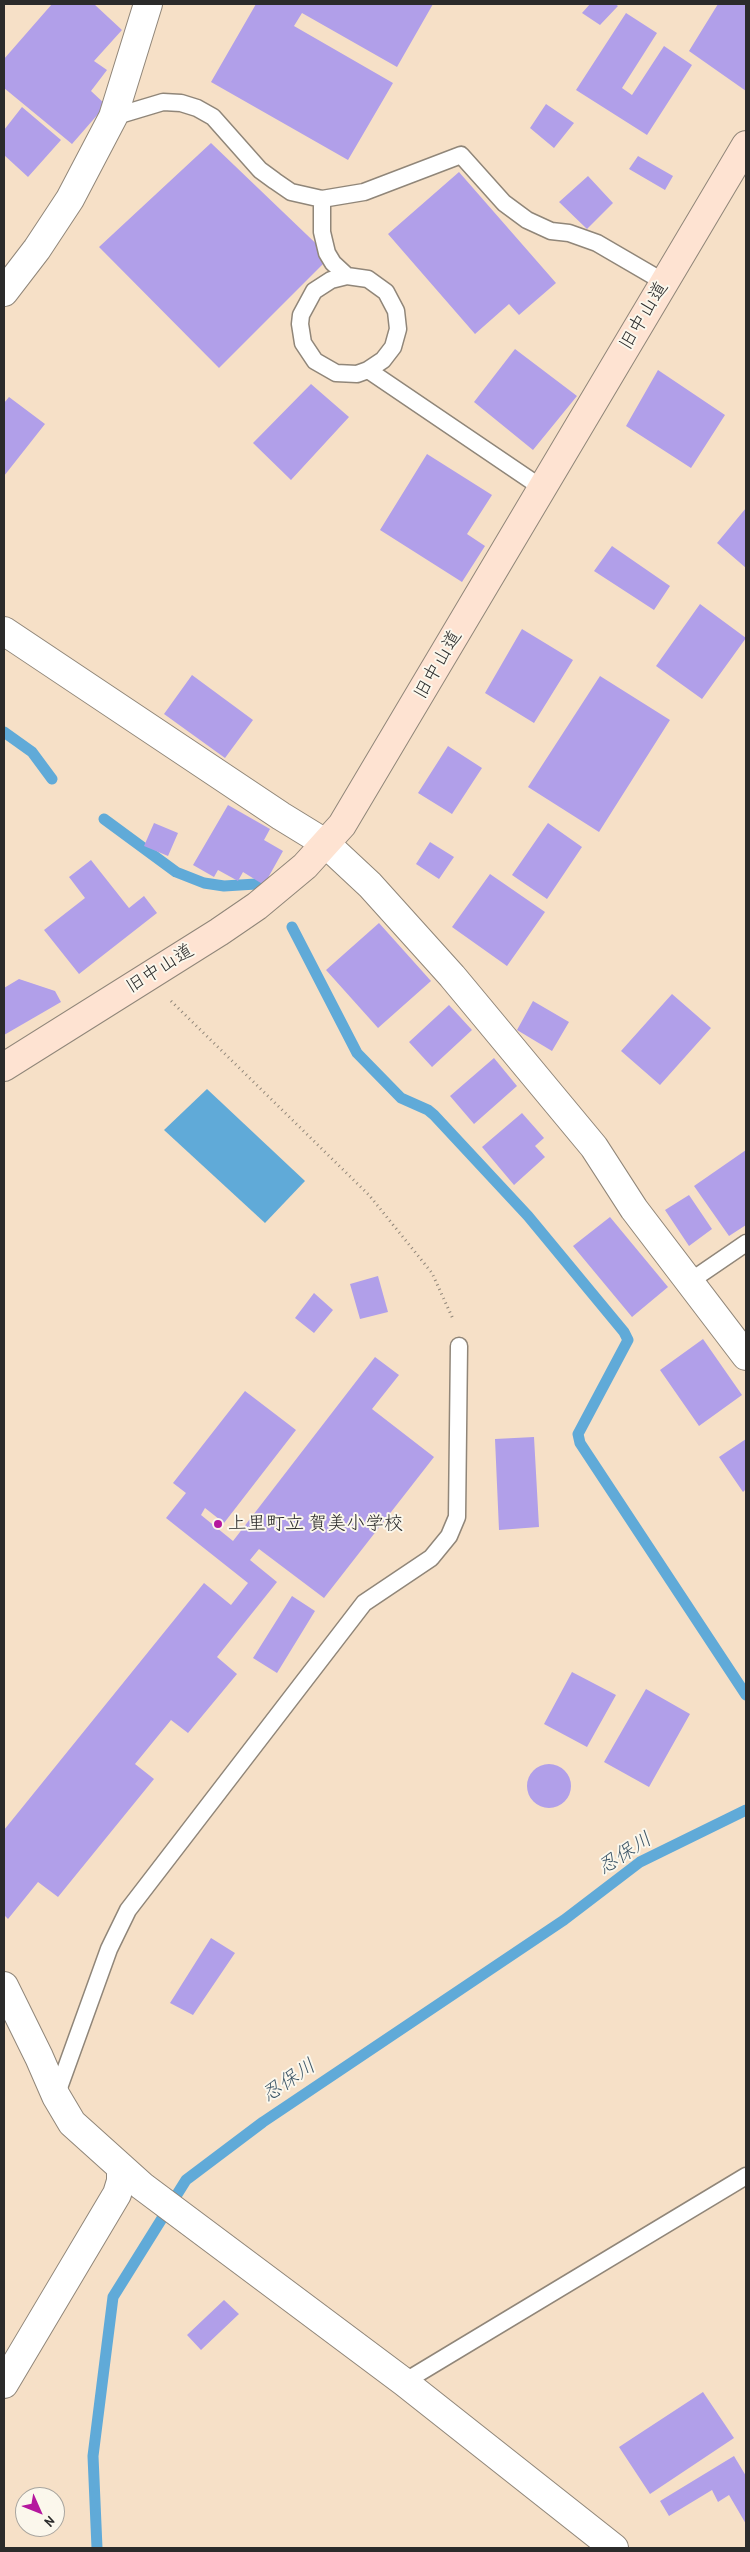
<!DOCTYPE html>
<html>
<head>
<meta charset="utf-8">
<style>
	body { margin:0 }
	#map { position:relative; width:750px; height:2552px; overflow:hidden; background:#f6e0c7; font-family:"Patrick Hand",sans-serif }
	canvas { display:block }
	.frame { position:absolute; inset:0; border:5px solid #2b2b2b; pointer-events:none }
	.north { position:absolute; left:15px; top:2487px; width:50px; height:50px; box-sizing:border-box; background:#fbf7ec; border:1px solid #a8a59f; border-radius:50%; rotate:134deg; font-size:14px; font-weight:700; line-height:20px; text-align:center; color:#2b2b2b }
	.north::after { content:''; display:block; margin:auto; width:18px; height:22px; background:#b5179e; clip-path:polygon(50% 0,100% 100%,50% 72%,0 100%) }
</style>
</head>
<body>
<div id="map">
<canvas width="750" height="2552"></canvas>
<div class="frame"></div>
<div class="north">N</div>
</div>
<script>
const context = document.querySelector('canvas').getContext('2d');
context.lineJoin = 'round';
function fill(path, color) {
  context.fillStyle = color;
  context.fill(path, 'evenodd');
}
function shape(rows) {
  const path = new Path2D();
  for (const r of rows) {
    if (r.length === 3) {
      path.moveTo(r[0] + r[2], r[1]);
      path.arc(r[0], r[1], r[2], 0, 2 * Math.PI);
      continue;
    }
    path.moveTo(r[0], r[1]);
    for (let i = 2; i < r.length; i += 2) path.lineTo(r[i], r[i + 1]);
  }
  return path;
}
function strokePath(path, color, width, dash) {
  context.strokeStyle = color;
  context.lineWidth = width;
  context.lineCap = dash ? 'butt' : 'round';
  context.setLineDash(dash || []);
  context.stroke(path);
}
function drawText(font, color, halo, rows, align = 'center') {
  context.font = font + ' "Patrick Hand","Klee One",sans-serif';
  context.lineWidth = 4;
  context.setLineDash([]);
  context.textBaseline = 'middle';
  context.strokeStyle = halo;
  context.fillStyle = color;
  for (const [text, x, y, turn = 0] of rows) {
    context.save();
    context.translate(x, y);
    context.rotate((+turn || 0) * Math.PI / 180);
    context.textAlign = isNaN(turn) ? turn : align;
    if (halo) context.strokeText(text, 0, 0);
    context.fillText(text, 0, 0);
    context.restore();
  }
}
const water = shape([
	[207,1089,305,1181,265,1223,164,1130]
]);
const stream = shape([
	[4,732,32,752,52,779],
	[104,819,176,872,204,883,224,886,256,884],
	[292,927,357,1053,401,1098,428,1110,434,1115,528,1216,624,1332,628,1340,578,1434,580,1443,746,1695],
	[97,2548,93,2456,113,2297,186,2180,263,2122,564,1920,640,1862,746,1810]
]);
const building = shape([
	[52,4,94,4,122,30,94,61,107,70,91,91,106,105,72,144,4,88,4,59],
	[256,4,433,4,397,67,302,13,294,26,393,83,348,160,211,82],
	[590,4,615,4,618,6,600,25,582,13],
	[718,4,746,4,746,91,689,51],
	[626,13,657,33,622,88,632,95,664,46,692,65,647,135,576,90],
	[546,104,574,123,554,148,530,128],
	[22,107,61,140,28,177,4,155,4,130],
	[211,143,330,257,219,368,99,247],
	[638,156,673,176,665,190,629,169],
	[459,172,556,283,519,315,509,304,475,334,388,234],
	[588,176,613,203,587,229,559,202],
	[515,349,577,396,533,450,474,402],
	[658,370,725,415,691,468,626,426],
	[311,384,349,417,291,480,253,443],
	[9,397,45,424,4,476,4,403],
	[427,454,492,495,467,534,485,546,462,582,380,530],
	[746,508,746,568,717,543],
	[612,546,670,586,654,610,594,571],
	[700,604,746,638,702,699,656,666],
	[522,629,573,660,534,723,485,693],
	[192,675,253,720,225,758,164,714],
	[600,676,670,720,599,832,528,787],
	[448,746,482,768,452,814,418,793],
	[228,805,270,829,264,840,283,851,264,885,243,872,238,881,218,870,214,877,193,865],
	[154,823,178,833,168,856,144,846],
	[548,823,582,847,547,899,512,875],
	[430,842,454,857,439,879,416,864],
	[91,860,129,908,144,896,157,913,79,974,44,930,85,898,69,877],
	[490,874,545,912,507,966,452,927],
	[379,923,431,981,378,1028,326,970],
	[19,979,55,991,61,1002,4,1035,4,988],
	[672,994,711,1028,660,1085,621,1051],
	[533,1001,569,1022,552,1051,517,1030],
	[449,1005,472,1030,432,1067,409,1042],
	[494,1058,517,1086,474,1124,450,1096],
	[522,1113,544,1138,535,1146,545,1157,514,1185,482,1147],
	[746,1150,746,1225,729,1236,694,1186],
	[689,1195,712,1229,689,1246,665,1210],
	[610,1217,668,1287,632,1317,573,1246],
	[378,1276,388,1312,360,1319,350,1284],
	[314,1293,333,1310,314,1333,295,1318],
	[703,1339,742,1395,699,1426,660,1370],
	[375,1357,399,1375,372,1409,434,1457,324,1598,259,1549,250,1560,277,1582,217,1657,237,1674,188,1733,171,1720,135,1764,154,1779,58,1897,38,1882,8,1919,4,1915,4,1830,204,1583,231,1605,248,1583,166,1518,186,1493,173,1483,245,1391,296,1430,224,1523,205,1508,201,1515,233,1541],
	[534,1437,539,1527,499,1530,495,1439],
	[746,1439,746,1489,743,1492,719,1457],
	[292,1596,315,1611,277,1673,253,1658],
	[572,1672,616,1695,587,1747,544,1724],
	[646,1689,690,1714,649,1787,604,1762],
	[549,1786,22],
	[211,1938,235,1953,193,2015,170,2003],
	[224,2300,239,2314,201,2350,187,2335],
	[703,2392,734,2438,650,2494,619,2447],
	[734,2456,746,2476,746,2524,729,2495,718,2502,712,2490,669,2516,660,2501]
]);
const path = shape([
	[171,1001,369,1195,432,1273,453,1319]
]);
const lane = shape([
	[113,117,163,102,181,103,197,108,213,117,260,170,275,181,291,192,322,199,364,192,461,155,504,203,527,220,551,231,569,233,597,243,664,282],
	[322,199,322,232,327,253,333,263,347,276],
	[368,370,383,360,393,347,398,329,396,311,386,292,368,279,347,276,331,280,314,291,301,315,300,324,303,343,315,361,336,373,357,374,368,370,542,488],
	[689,1282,746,1243],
	[56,2096,109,1949,128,1910,364,1603,431,1558,449,1536,457,1517,459,1346],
	[404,2382,746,2176]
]);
const street = shape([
	[4,292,37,249,70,199,113,117,148,4],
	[4,631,281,816,325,843,370,885,452,976,594,1147,634,1209,746,1356],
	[4,1986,39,2057,56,2096,72,2123,142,2186,404,2382,614,2548],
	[4,2384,117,2194,121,2181,121,2167]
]);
const secondary = shape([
	[4,1067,219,932,257,906,305,866,342,825,746,145]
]);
const markers = [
	[218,1524,5,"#b5179e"]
];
const streetNames = [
	["旧中山道",644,316,-59],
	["旧中山道",438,665,-60],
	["旧中山道",160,969,-32]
];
const poiNames = [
	["上里町立 賀美小学校",228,1524]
];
const waterNames = [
	["忍保川",625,1854,-33],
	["忍保川",289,2081,-34]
];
fill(water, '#60aad8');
strokePath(stream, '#60aad8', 11);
fill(building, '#b19fe9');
strokePath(lane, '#908679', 19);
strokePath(street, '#908679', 30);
strokePath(secondary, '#908679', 30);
strokePath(path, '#908679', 3, [1, 4]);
strokePath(lane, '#fff', 16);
strokePath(street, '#fff', 28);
strokePath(secondary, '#fee3d2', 28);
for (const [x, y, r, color] of markers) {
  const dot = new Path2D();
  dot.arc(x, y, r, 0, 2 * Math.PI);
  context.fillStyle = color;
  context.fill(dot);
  strokePath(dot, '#fbf7ec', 2);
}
drawText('19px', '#2b2b2b', '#fbf7ec', streetNames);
drawText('19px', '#2b2b2b', '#fbf7ec', poiNames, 'left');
drawText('italic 20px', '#3e5768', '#fbf7ec', waterNames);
</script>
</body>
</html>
